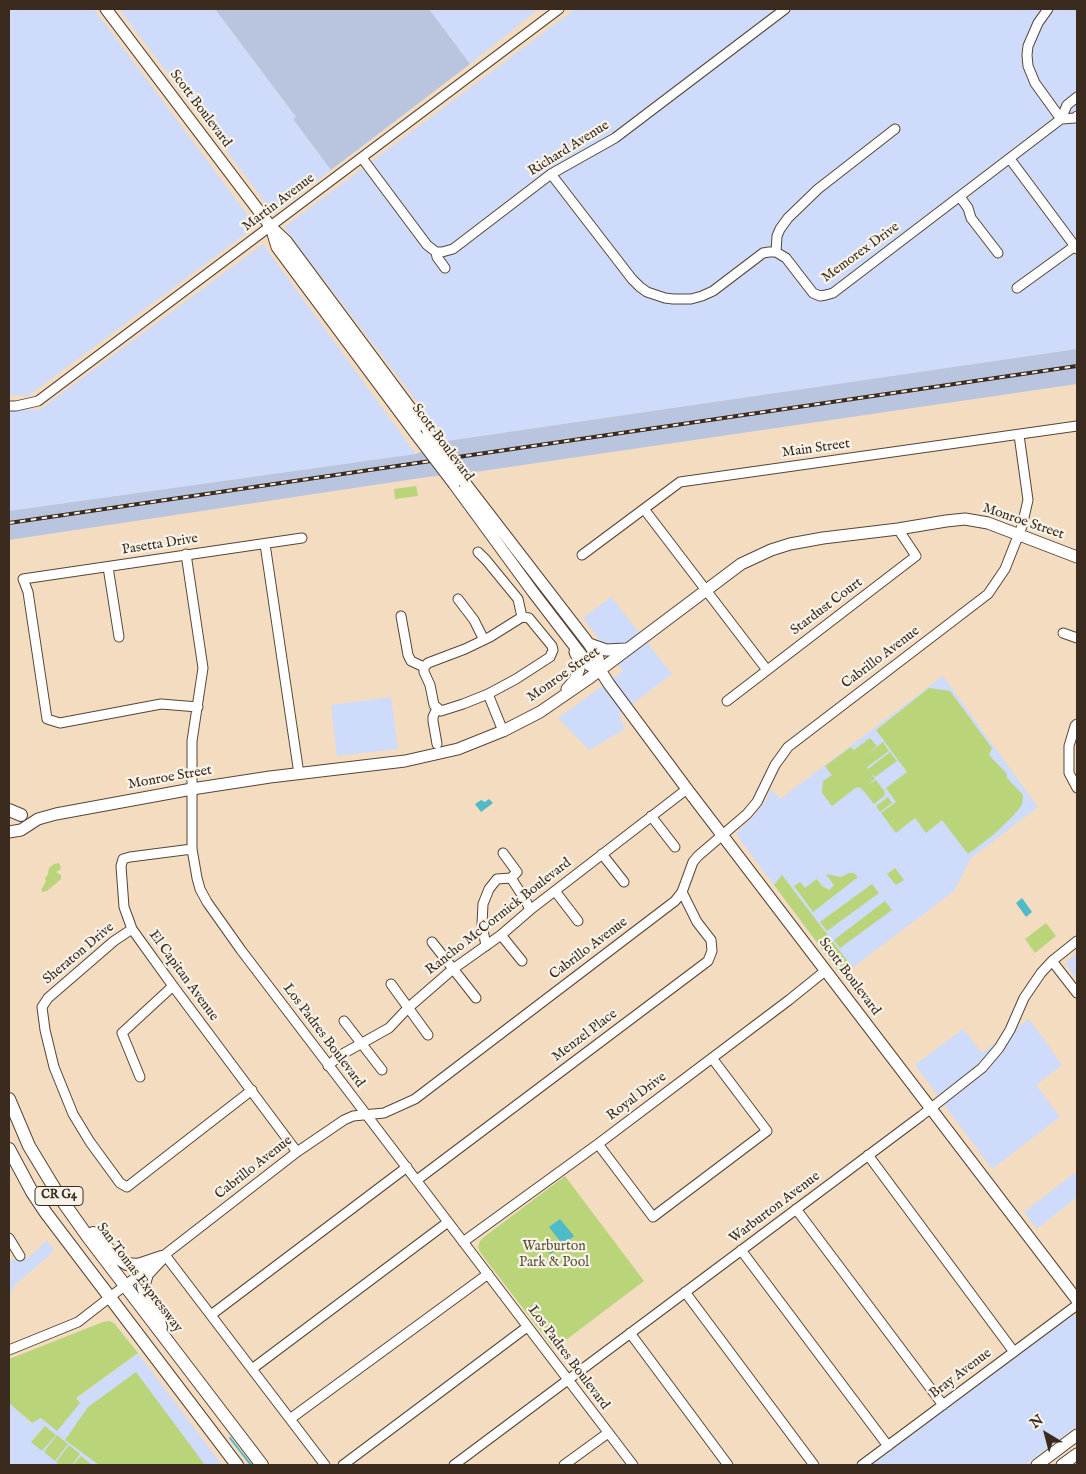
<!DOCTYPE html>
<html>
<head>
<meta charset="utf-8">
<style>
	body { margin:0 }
	#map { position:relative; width:1086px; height:1474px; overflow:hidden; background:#f4dcc1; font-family:"IM FELL English",serif }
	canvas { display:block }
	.frame { position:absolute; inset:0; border:10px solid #3b2a1e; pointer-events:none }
	.north { position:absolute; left:1021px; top:1409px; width:50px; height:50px; -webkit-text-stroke:4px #f7f3e8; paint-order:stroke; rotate:323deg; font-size:14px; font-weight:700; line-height:20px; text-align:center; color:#3b2a1e }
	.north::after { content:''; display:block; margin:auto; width:18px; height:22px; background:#3b2a1e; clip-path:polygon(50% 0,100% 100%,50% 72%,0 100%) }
</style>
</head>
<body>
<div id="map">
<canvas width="1086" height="1474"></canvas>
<div class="frame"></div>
<div class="north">N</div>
</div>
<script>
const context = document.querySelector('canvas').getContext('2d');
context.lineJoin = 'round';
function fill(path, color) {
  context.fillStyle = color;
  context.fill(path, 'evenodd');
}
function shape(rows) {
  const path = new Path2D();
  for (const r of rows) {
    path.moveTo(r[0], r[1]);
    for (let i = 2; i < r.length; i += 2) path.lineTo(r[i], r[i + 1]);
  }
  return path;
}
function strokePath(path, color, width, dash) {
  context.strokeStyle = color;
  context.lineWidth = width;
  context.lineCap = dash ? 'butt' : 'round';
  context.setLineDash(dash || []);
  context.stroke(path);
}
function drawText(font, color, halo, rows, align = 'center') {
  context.font = font + ' "IM FELL English",serif';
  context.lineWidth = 4.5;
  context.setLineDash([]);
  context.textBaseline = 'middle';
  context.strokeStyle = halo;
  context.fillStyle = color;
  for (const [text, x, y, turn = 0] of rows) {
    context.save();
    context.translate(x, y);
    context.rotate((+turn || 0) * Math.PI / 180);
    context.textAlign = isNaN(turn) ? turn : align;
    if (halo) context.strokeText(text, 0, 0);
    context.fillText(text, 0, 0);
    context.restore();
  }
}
const built = shape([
	[9,9,94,9,256,226,28,396,9,395],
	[119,9,215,9,296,117,293,119,331,170,274,214],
	[429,9,539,9,470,64],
	[575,9,1077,9,1077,349,447,441,284,227],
	[263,244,416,454,9,511,9,409,39,410],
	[611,597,672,674,619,714,625,729,589,750,558,718,623,671,583,618],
	[943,676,1038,807,971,858,954,891,844,974,839,972,738,837,737,833,740,829,755,815,767,798,771,789,780,799],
	[391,697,398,749,337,756,331,705],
	[1077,953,1077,980,1065,963],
	[1029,1019,1062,1065,1036,1085,1060,1117,992,1169,915,1065,963,1029,982,1053],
	[1077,1171,1077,1197,1037,1229,1024,1212],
	[47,1240,54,1251,15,1285,9,1296,9,1260,28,1258],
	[1073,1315,1077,1319,1077,1426,1025,1465,872,1465,1069,1316],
	[138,1353,222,1465,9,1465,9,1403,31,1423,80,1402,76,1399]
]);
const industrial = shape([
	[215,9,429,9,470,64,331,170,293,119,296,117],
	[1077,349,1077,384,482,471,427,477,9,540,9,511,416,454,447,441]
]);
const green = shape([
	[416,486,418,496,395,499,394,489],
	[929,688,950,691,992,748,989,755,1007,774,1007,778,1023,795,1022,805,1012,817,993,835,968,854,942,820,926,833,915,818,896,833,881,813,896,802,886,788,907,772,876,730],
	[870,738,877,746,861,759,883,742,889,751,867,767,868,769,890,752,897,761,875,777,871,773,875,779,867,785,876,780,885,792,884,796,874,804,862,789,858,787,854,789,832,806,822,793,823,781,832,775,825,766,851,747,854,750],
	[888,797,892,803,880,812,876,806],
	[59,863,60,865,61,869,56,872,61,875,61,879,47,891,42,892,41,890,46,881,45,878,48,874,49,868,54,864],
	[895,868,904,880,896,885,887,874],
	[849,873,854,873,858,877,813,912,794,886,800,882,805,888,817,879,822,886,829,890,834,885,826,874,841,877],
	[782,875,852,967,844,974,839,972,774,885],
	[872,884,879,893,827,931,820,922],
	[885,901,892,910,840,948,834,940],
	[1046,923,1056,936,1035,953,1025,939],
	[565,1176,644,1281,554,1349,480,1252,478,1247,480,1241,484,1237],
	[109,1321,114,1323,138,1353,76,1398,80,1403,57,1431,41,1418,32,1423,9,1403,9,1359,103,1322],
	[136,1372,205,1465,99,1465,65,1440,88,1407],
	[45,1426,56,1435,42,1451,31,1442],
	[57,1435,68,1444,55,1461,44,1452],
	[69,1445,80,1454,72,1465,60,1465,56,1462],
	[81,1456,91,1464,90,1465,73,1465]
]);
const water = shape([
	[489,799,493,803,481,812,475,804,481,800,485,802],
	[1022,898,1032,912,1026,917,1016,903],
	[560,1219,574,1236,563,1245,549,1227],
	[550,1239,558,1249,550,1254,543,1245]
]);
const stream = shape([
	[230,1438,251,1465]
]);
const minor = shape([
	[1048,9,1038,23,1028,46,1027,55,1028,66,1035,83,1061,119],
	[1061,119,1075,118,1077,116],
	[362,158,427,245,436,252,442,252,453,249,551,174,615,138,785,9],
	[1010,159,1077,249],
	[551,174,632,279,640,287,647,292,665,298,673,299,691,299,702,296,713,291,763,253,769,252,776,252,786,258,813,293,820,296,826,295,833,293,1061,119,1067,105,1077,97],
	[960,197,968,208,971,218,998,253],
	[436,252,437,257,445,268],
	[776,252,777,236,780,229,788,218,818,189,895,129],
	[1017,288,1075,246],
	[9,406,16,406,38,401,559,9],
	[644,509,767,670],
	[265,544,299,774],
	[478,552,486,560,518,599,522,617],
	[186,554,203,668,192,741,192,849,197,878,200,889,207,902,241,950,633,1465],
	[582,555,680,482,1077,426],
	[108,567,119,637],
	[458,599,474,620,484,640],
	[401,616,408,655,411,661,424,667],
	[1063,633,1077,638],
	[424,667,424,672,430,685,434,705,441,711,463,704,488,694,516,679,550,657,553,650,552,646,529,618,522,617],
	[424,667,428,663,465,649,490,637,522,617],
	[488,694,503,731],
	[727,701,916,556,898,529],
	[198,707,161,704,60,723,47,719,28,592,23,579,302,538],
	[1077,724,1075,726,1069,746,1069,773,1077,788],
	[437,744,433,721,433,717,437,708],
	[651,816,675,847],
	[192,849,130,857,123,859,121,866,124,907,132,929,137,936,173,986,297,1152],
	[503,853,517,872,511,878],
	[602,854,624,882],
	[555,891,578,921],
	[132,929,114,941,48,998,42,1007,45,1030,54,1067,73,1114,90,1142,120,1183,127,1187,252,1090],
	[501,935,522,961],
	[432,942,476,998],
	[486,946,482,924,483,904,489,889,497,879,511,878,526,901,530,910],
	[1052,961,1077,993],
	[391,984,428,1035],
	[344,1021,382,1070],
	[328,1066,339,1056,389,1028,408,1008,453,969,501,935,530,910,687,789],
	[140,1077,122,1033,173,986],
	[598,1144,653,1217,767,1131,712,1058],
	[868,1155,1014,1352],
	[417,1180,708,961,712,951,711,940,697,922,682,892],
	[796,1209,943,1405],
	[9,1238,20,1256],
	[463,1242,598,1144,789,1000,825,971],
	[741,1250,888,1446],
	[165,1255,325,1465],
	[685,1292,814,1465],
	[211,1315,407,1167],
	[630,1333,728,1465],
	[9,1350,78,1322,297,1152,344,1120,353,1116,384,1113,415,1099,675,901,682,892,693,862,698,856,747,814,757,802,775,765,788,747,988,594,1005,569,1022,526,1028,500,1019,435],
	[252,1369,448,1222],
	[290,1419,488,1274],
	[343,1465,527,1327],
	[454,1465,921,1116,982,1068,999,1048,1010,1030,1024,998,1041,973,1052,961,1077,941],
	[564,1465,608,1433],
	[862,1465,1077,1305]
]);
const major = shape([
	[106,9,271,227,286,241,428,432],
	[271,227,277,247,416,434],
	[465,483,589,644,598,658,600,670,609,684,687,789,1077,1300],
	[454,484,533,592,589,665,600,670],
	[589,644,606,650,626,649],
	[567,689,575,680,579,669,578,658,575,652],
	[9,832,21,830,38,819,56,814,192,789,270,777,405,761,458,749,503,731,540,712,588,679,741,564,771,550,790,544,823,538,898,529,946,521,965,519,988,523,1077,557],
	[1037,1465,1077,1435],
	[1062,1465,1077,1454]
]);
const highway = shape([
	[9,810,21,815],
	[9,1099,29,1146,61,1199,88,1237,262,1465],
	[9,1149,32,1192,46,1213,237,1465],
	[93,1233,116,1257,127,1264,138,1265,162,1257],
	[161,1327,154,1308,147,1298,143,1287,147,1274,162,1258]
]);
const rail = shape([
	[9,523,1077,366]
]);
const majorBridge = shape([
	[428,432,465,483],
	[416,434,454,484]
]);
const shields = [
	[59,1196,48]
];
const shieldNames = [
	["CR G4",59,1196]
];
const streetNames = [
	["Scott Boulevard",200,109,53],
	["Richard Avenue",569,149,-32],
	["Martin Avenue",279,203,-37],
	["Memorex Drive",861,253,-36],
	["Scott Boulevard",442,443,53],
	["Main Street",816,449,-8],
	["Monroe Street",1023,522,19],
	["Pasetta Drive",160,545,-9],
	["Stardust Court",827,607,-37],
	["Cabrillo Avenue",881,658,-37],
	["Monroe Street",564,675,-35],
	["Monroe Street",170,778,-10],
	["Rancho McCormick Boulevard",499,917,-38],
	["Cabrillo Avenue",589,949,-37],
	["Sheraton Drive",79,954,-40],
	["El Capitan Avenue",183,976,54],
	["Scott Boulevard",849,977,53],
	["Los Padres Boulevard",323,1036,53],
	["Menzel Place",585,1036,-37],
	["Royal Drive",637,1097,-37],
	["Cabrillo Avenue",254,1168,-38],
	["Warburton Avenue",775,1208,-37],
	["San Tomas Expressway",139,1278,53],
	["Los Padres Boulevard",568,1358,53],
	["Bray Avenue",961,1374,-37]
];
const parkNames = [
	["Warburton",554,1247],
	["Park & Pool",554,1263]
];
fill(built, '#cedbfa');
fill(industrial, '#b9c5de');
fill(green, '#bad479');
fill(water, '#4fbaca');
strokePath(stream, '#4fbaca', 2);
strokePath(minor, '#574536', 11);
strokePath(major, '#574536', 13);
strokePath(highway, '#574536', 14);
strokePath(minor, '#fff', 9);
strokePath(major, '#fff', 11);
strokePath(highway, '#fff', 12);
strokePath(rail, '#3b2a1e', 4);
strokePath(rail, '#f7f3e8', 2, [5.5]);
strokePath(majorBridge, '#574536', 13, []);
strokePath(majorBridge, '#fff', 11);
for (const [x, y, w] of shields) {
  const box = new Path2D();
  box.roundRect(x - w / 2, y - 9.5, w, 19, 4);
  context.fillStyle = '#f7f3e8';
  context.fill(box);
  strokePath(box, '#3b2a1e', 1);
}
drawText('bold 12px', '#3b2a1e', null, shieldNames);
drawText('14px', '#3b2a1e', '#f7f3e8', streetNames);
drawText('14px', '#5b5435', '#f7f3e8', parkNames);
</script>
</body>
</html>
